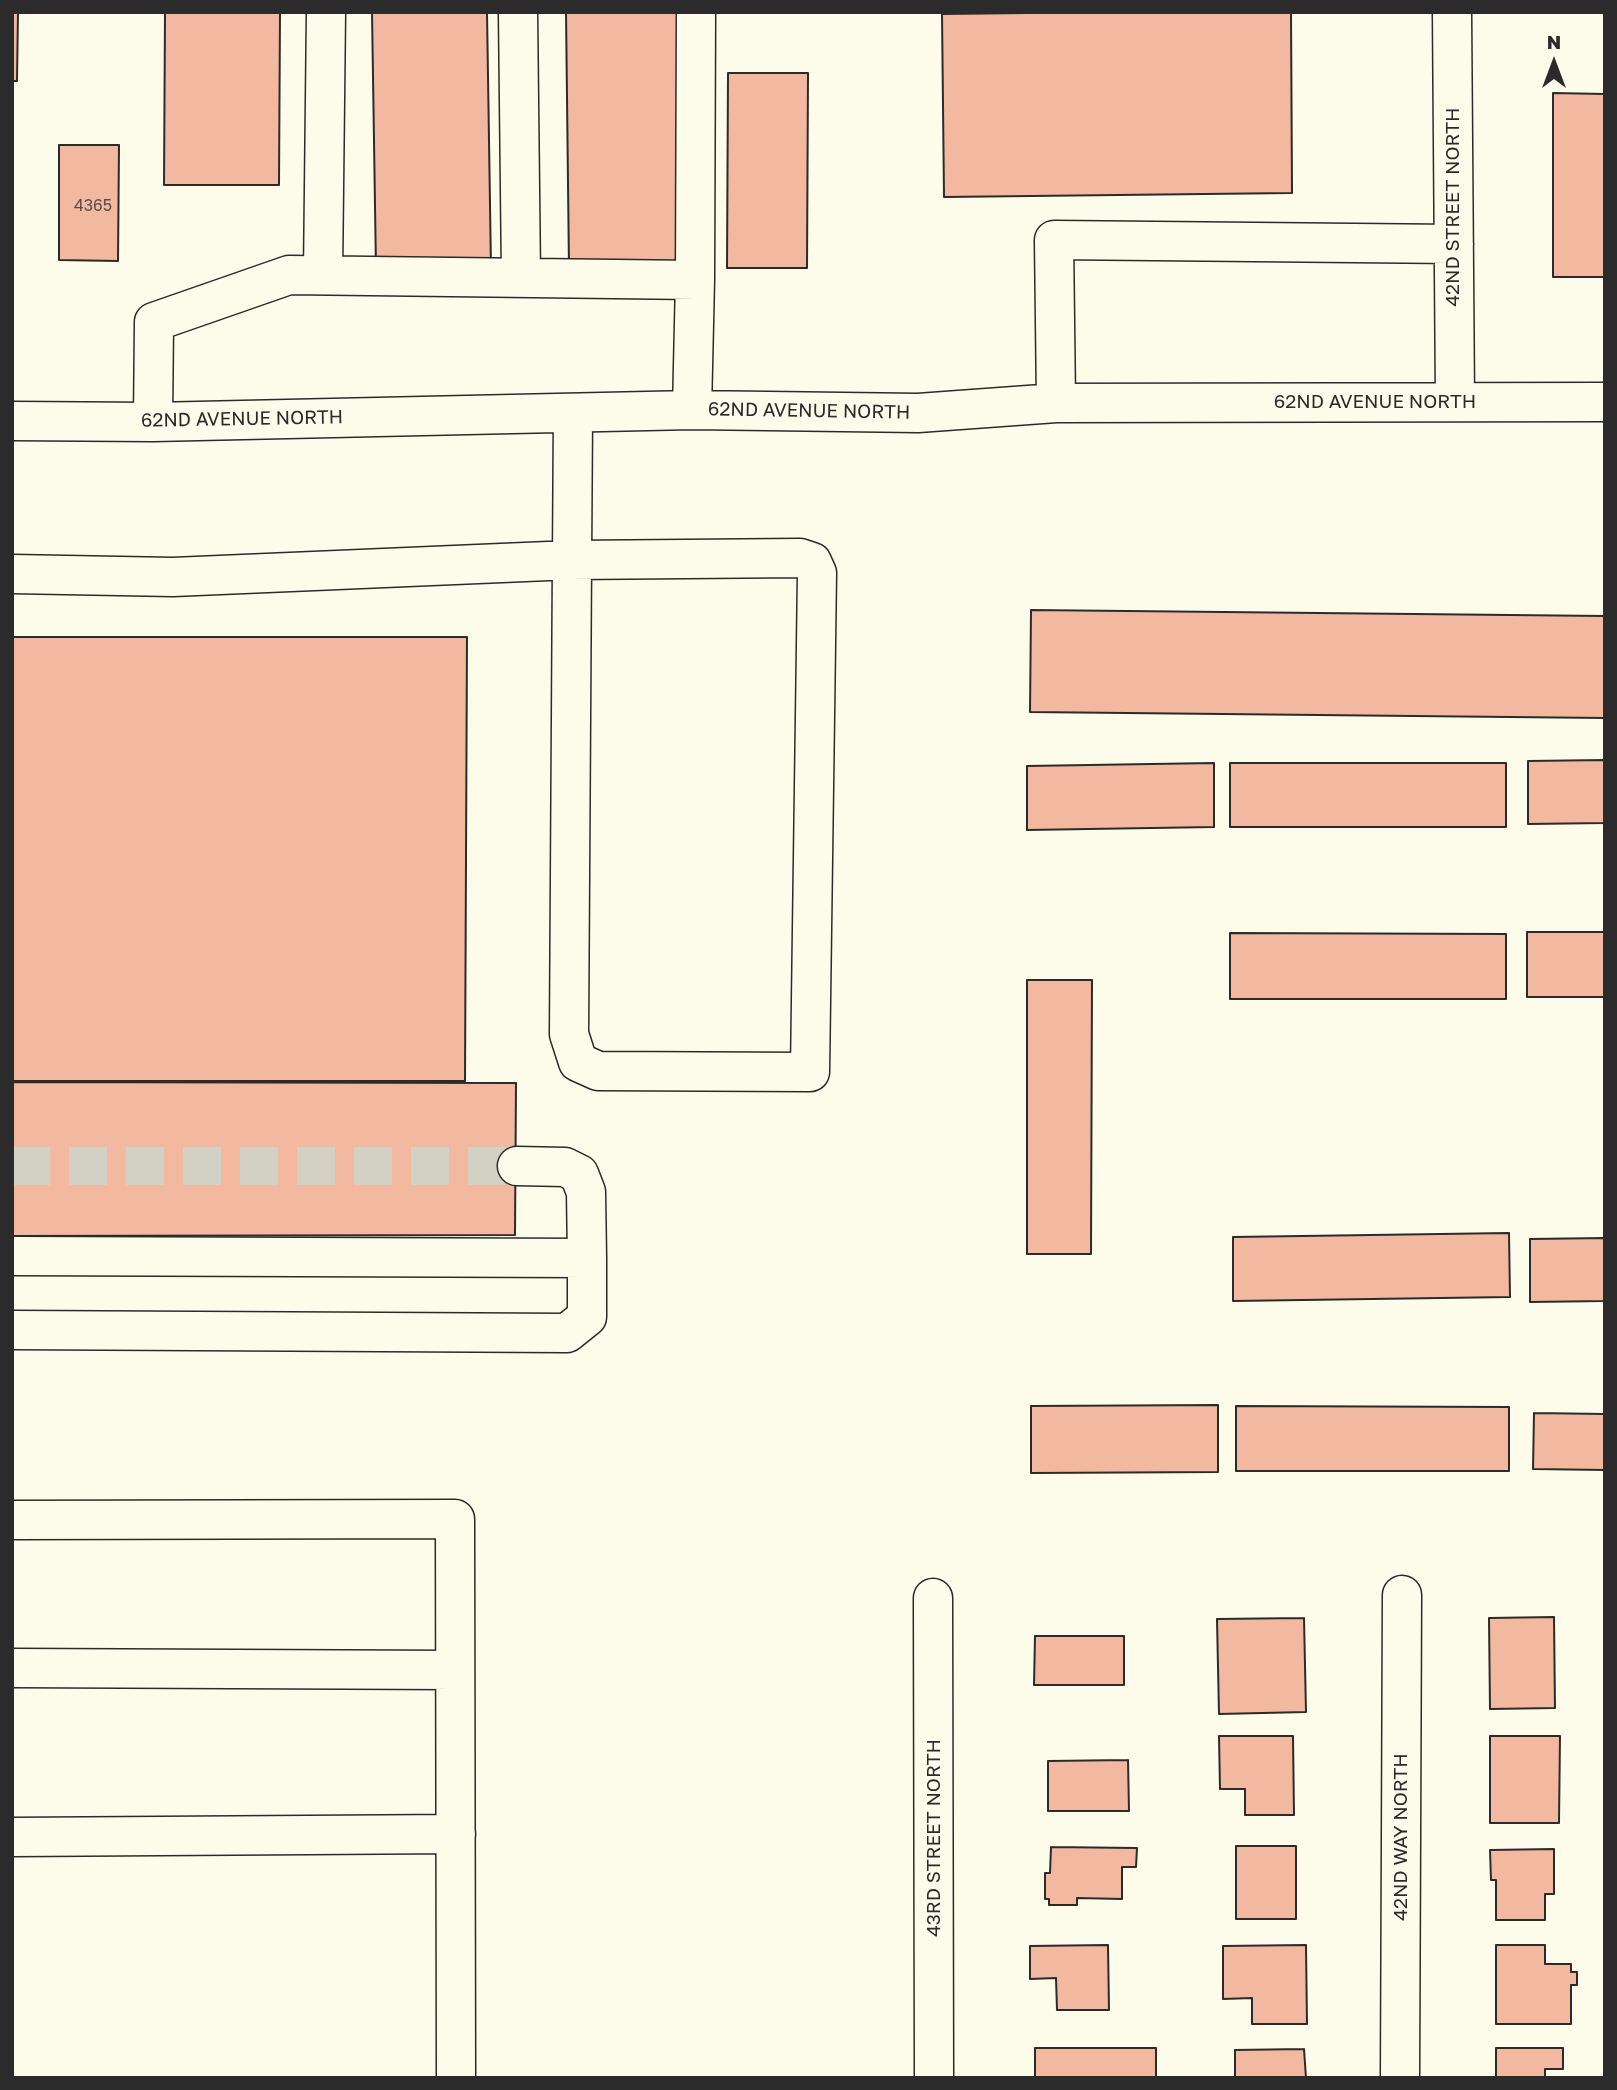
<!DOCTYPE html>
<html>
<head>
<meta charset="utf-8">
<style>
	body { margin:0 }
	#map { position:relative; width:1617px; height:2090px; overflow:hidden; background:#fdfbea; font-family:"Golos Text",sans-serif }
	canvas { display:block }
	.frame { position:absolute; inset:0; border:14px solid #2b2b2b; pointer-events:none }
	.north { position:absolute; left:1519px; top:28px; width:70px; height:70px; -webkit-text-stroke:5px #fdfbea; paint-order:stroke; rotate:0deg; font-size:19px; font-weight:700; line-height:28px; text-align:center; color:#2b2b2b }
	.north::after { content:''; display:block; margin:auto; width:24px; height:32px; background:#2b2b2b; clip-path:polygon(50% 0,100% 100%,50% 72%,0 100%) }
</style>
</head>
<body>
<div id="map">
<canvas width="1617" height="2090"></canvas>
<div class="frame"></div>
<div class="north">N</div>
</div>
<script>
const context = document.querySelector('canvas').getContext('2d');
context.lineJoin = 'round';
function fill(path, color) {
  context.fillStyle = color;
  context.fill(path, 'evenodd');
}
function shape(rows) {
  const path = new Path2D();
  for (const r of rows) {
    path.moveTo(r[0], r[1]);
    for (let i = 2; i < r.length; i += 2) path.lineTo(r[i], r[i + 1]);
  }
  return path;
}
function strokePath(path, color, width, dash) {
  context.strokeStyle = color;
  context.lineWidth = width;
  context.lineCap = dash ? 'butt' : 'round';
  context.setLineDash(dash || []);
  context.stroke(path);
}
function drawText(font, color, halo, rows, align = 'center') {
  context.font = font + ' "Golos Text",sans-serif';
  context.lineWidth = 5;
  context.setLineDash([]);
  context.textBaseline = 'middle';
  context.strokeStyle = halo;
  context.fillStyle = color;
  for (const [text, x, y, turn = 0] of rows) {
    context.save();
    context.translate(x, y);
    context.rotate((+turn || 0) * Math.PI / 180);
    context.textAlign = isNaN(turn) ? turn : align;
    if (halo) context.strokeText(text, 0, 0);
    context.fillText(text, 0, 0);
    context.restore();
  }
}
const building = shape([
	[12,12,18,12,17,81,12,81,12,12],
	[165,12,280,12,279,185,164,185,165,12],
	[372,12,487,12,491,268,376,270,372,12],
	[566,12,680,12,684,268,569,269,566,12],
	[1113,12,1291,12,1292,193,944,197,942,14,1113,12],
	[728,73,808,73,807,268,727,268,728,73],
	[1553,93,1605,94,1605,277,1553,277,1553,93],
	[59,145,119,145,118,261,59,260,59,145],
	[1031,610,1605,616,1605,718,1030,712,1031,610],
	[12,637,467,637,465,1081,12,1081,12,637],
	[1605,760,1605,823,1528,824,1528,761,1605,760],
	[1214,763,1214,827,1027,830,1027,766,1214,763],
	[1230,763,1506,763,1506,827,1230,827,1230,763],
	[1527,932,1605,932,1605,997,1527,997,1527,932],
	[1230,933,1506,934,1506,999,1230,999,1230,933],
	[1027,980,1092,980,1091,1254,1027,1254,1027,980],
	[12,1082,516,1083,515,1235,12,1236,12,1082],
	[1509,1233,1510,1297,1233,1301,1233,1237,1509,1233],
	[1605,1238,1605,1301,1530,1302,1530,1239,1605,1238],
	[1218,1405,1218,1472,1031,1473,1031,1406,1218,1405],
	[1236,1406,1509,1407,1509,1471,1236,1471,1236,1406],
	[1534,1413,1605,1414,1605,1470,1533,1469,1534,1413],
	[1554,1617,1555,1708,1490,1709,1489,1618,1554,1617],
	[1304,1618,1306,1712,1219,1714,1217,1619,1304,1618],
	[1035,1636,1124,1636,1124,1685,1034,1685,1035,1636],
	[1219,1736,1293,1736,1294,1815,1245,1815,1245,1789,1220,1789,1219,1736],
	[1490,1736,1560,1736,1559,1823,1490,1823,1490,1736],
	[1128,1760,1129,1811,1048,1811,1048,1761,1128,1760],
	[1236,1846,1296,1846,1296,1919,1236,1919,1236,1846],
	[1051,1847,1137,1848,1136,1867,1122,1867,1122,1899,1077,1898,1077,1905,1049,1905,1049,1899,1045,1899,1045,1873,1050,1873,1051,1847],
	[1554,1849,1554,1894,1545,1894,1545,1920,1496,1920,1496,1880,1491,1880,1490,1850,1554,1849],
	[1108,1945,1109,2010,1057,2010,1056,1978,1030,1979,1030,1946,1108,1945],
	[1306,1945,1307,2024,1252,2024,1252,1998,1223,1999,1223,1946,1306,1945],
	[1496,1945,1545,1945,1545,1964,1571,1964,1571,1972,1577,1972,1577,1985,1571,1985,1571,2024,1496,2024,1496,1945],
	[1035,2048,1156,2048,1156,2078,1035,2078,1035,2048],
	[1496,2048,1563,2048,1563,2069,1545,2069,1545,2078,1496,2078,1496,2048],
	[1304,2049,1306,2078,1235,2078,1235,2050,1304,2049]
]);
const minorTunnel = shape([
	[12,1166,517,1166]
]);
const minor = shape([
	[518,12,521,278],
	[1452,12,1455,402],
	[323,275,326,12],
	[695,280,696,12],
	[1056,403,1054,240,1454,244],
	[12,421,153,422,692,410,918,413,1056,403,1605,402],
	[153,422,154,322,289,275,695,280,692,410],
	[12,574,173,577,572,560,800,558,812,562,817,573,810,1072,598,1071,578,1062,569,1034,572,560,573,413],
	[517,1166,565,1167,579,1174,586,1192,587,1258],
	[12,1256,587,1258,587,1317,567,1333,12,1330],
	[12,1520,455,1519,456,2078],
	[933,1598,934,2078],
	[12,1668,454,1670],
	[12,1837,456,1834],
	[1400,2078,1402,1595]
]);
const numberNames = [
	["4365",93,206]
];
const streetNames = [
	["42ND STREET NORTH",1453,207,-90],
	["62ND AVENUE NORTH",1375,402],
	["62ND AVENUE NORTH",809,411,1],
	["62ND AVENUE NORTH",242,419,-1],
	["42ND WAY NORTH",1401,1837,-90],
	["43RD STREET NORTH",934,1838,-90]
];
fill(building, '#f2b8a0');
strokePath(building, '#2b2b2b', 2);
strokePath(minorTunnel, '#d3d1c4', 38, [38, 19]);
strokePath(minor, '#2b2b2b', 41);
strokePath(minor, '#fdfbea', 38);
drawText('16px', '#5d4e48', null, numberNames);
drawText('19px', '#2b2b2b', '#fdfbea', streetNames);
</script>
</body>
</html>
